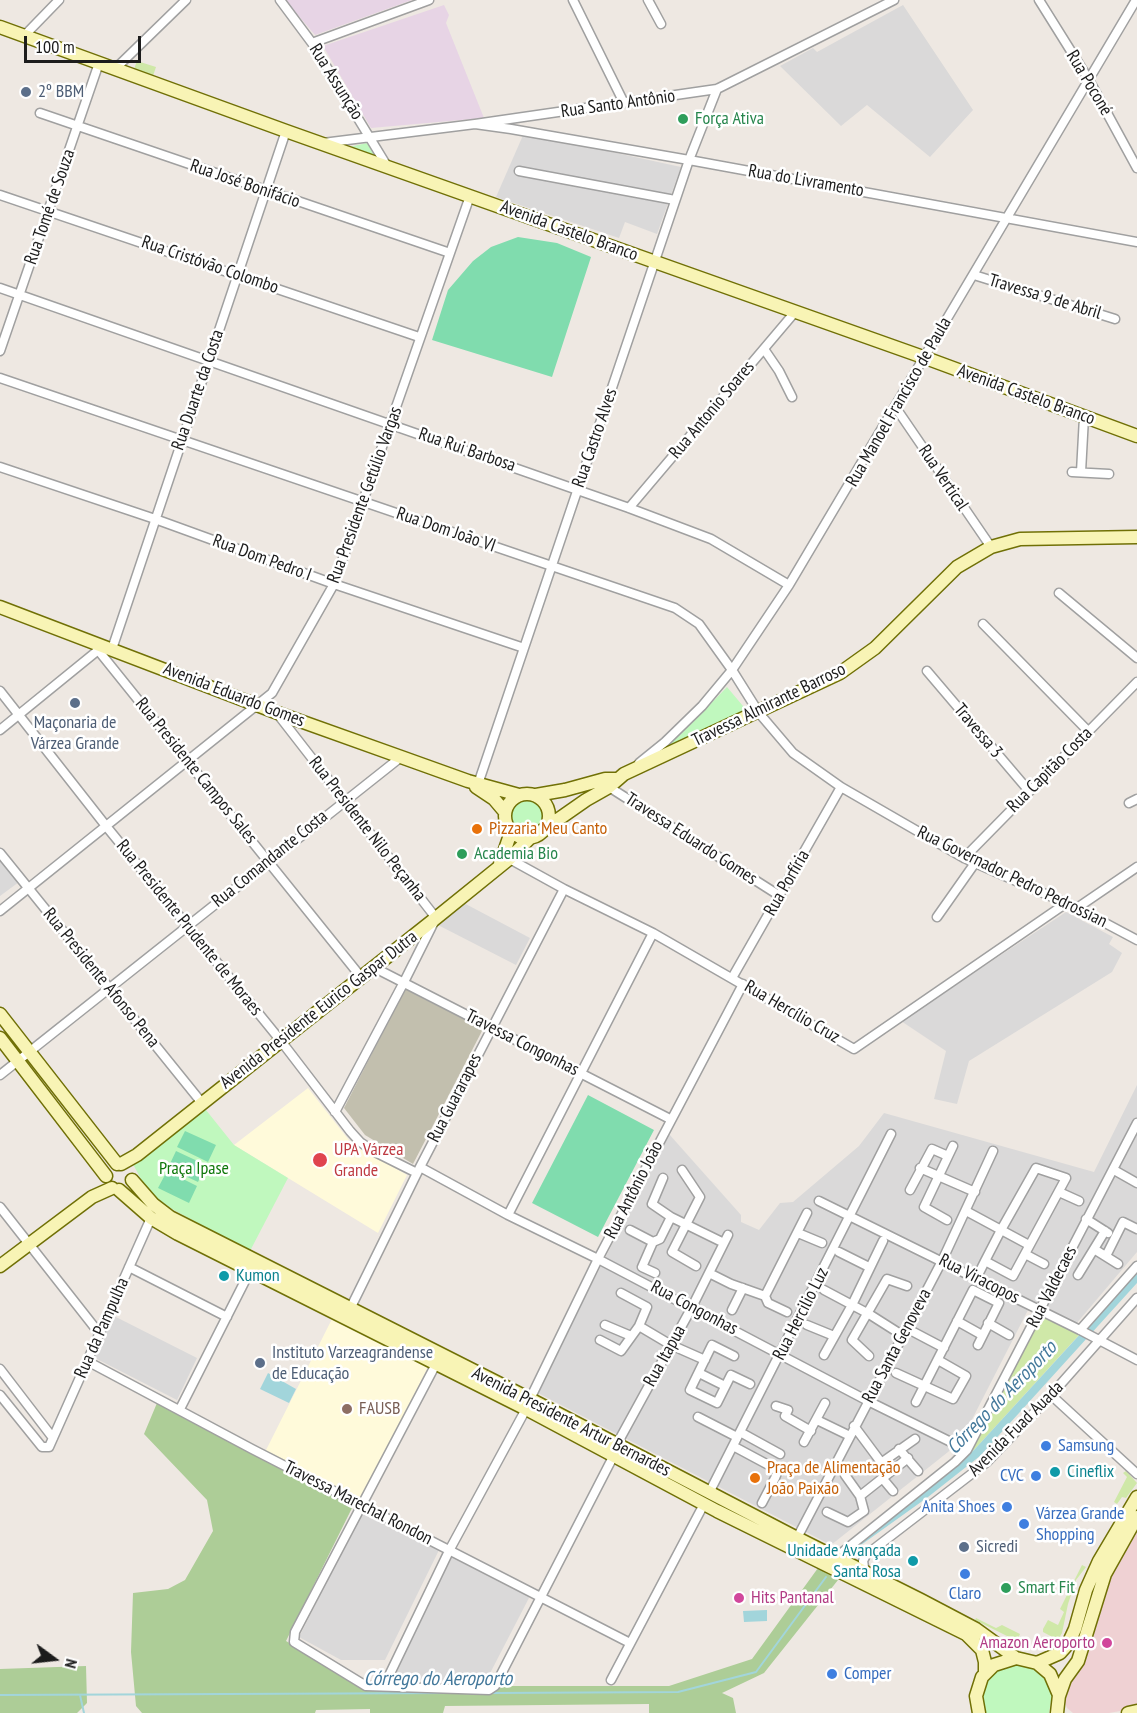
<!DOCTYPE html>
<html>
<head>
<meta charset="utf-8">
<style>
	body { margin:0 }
	#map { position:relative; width:1137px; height:1713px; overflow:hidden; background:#eee8e2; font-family:"PT Sans Narrow",sans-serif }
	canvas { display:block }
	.north { position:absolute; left:24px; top:1629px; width:60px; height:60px; -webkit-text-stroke:4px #fff; paint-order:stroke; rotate:105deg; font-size:16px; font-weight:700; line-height:24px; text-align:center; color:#1c1c1c }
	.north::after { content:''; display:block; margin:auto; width:21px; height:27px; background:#1c1c1c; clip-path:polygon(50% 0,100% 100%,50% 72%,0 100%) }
	.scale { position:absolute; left:24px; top:36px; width:117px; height:27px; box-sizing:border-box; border:3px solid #1c1c1c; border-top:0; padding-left:8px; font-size:18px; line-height:21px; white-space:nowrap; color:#1c1c1c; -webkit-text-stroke:4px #fff; paint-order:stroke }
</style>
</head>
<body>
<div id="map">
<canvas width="1137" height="1713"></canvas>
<div class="north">N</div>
<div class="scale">100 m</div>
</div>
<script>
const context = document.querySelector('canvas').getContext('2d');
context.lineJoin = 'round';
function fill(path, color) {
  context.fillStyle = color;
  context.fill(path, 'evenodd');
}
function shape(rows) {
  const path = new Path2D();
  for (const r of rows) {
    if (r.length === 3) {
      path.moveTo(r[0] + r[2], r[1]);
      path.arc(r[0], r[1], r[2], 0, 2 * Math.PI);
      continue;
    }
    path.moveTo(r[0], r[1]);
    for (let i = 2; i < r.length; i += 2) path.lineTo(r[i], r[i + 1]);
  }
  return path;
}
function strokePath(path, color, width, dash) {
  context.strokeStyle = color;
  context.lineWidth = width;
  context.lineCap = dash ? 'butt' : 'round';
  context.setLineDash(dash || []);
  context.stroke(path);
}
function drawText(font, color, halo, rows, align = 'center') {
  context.font = font + ' "PT Sans Narrow",sans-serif';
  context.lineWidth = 5;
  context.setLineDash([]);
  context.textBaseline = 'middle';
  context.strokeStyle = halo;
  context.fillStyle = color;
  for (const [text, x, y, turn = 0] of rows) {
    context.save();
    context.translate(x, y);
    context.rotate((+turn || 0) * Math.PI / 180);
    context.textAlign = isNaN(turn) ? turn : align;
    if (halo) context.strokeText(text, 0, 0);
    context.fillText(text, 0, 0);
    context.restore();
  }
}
const residential = shape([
	[903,5,973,110,930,157,867,105,841,126,780,66,813,48,817,52],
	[524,133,681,167,657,234,625,222,619,238,496,197],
	[0,857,19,882,0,896],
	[460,901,530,938,516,965,436,924],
	[1066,912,1113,937,1109,944,1122,953,1112,972,969,1061,957,1104,934,1099,946,1051,901,1021],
	[1137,1085,1137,1252,1070,1331,1028,1310,963,1437,948,1452,831,1545,536,1392,669,1134,741,1215,741,1222,759,1230,780,1203,793,1202,859,1146,884,1113,1094,1172],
	[112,1315,197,1358,177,1400,93,1357],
	[364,1509,440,1548,385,1660,341,1660,299,1637],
	[453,1552,531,1594,486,1681,390,1680]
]);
const commercial = shape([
	[1137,1522,1137,1708,1109,1713,1073,1713,1067,1708,1064,1700,1066,1689,1103,1584]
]);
const industrial = shape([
	[285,0,412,0,315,35],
	[444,5,449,15,446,23,484,118,371,128,323,46]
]);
const education = shape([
	[308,1088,352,1144,407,1175,378,1233,234,1145],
	[333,1317,429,1365,361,1501,265,1452]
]);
const construction = shape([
	[405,989,483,1029,413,1164,365,1135,344,1108]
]);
const grass = shape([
	[137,61,156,67,153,76,134,69],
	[1041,1314,1080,1334,974,1450,843,1553,964,1456],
	[1126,1471,1137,1483,1126,1498,1122,1497,1117,1504,1114,1502,1127,1477,1123,1473],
	[1082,1565,1086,1567,1076,1580,1068,1604,1062,1633,1058,1640,1043,1632,1043,1629,1048,1620,1058,1625,1064,1612,1060,1609],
	[976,1618,996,1628,1002,1625,1020,1634,1017,1641,975,1620]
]);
const forest = shape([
	[157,1403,353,1506,286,1641,367,1689,491,1691,505,1686,669,1686,752,1659,818,1568,838,1580,764,1673,722,1693,733,1698,736,1713,649,1713,649,1704,445,1706,443,1713,370,1713,370,1709,316,1710,315,1713,142,1713,136,1706,131,1652,133,1593,168,1589,185,1580,213,1531,207,1500,144,1434],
	[86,1666,87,1703,77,1713,0,1713,0,1669]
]);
const park = shape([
	[367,143,377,159,344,148],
	[727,687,748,712,658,753,681,734],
	[525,817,18],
	[202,1105,234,1145,288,1178,250,1251,172,1209,154,1196,143,1183,134,1166,133,1158],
	[1012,1664,1032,1667,1046,1679,1052,1695,1049,1713,984,1713,982,1702,985,1685,990,1677,997,1671]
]);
const pitch = shape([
	[518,237,557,243,591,257,552,377,432,340,448,290,473,261,491,247],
	[588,1095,654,1130,598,1237,532,1203],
	[185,1131,216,1145,208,1162,177,1147],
	[176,1151,206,1165,198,1182,168,1168],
	[167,1171,197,1186,189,1203,158,1188]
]);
const water = shape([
	[1137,1272,1137,1283,980,1456,928,1497,854,1550,854,1555,850,1557,843,1553,974,1450],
	[268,1373,296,1389,289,1403,260,1389],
	[767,1610,767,1621,744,1622,743,1611]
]);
const stream = shape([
	[492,1693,678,1692,756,1672,826,1577],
	[0,1695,453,1693],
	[80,1695,84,1713]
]);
const street = shape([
	[280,0,312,43,387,166],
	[573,0,624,103],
	[648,0,661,24],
	[1039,0,1089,80,1137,168],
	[24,36,59,0],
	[312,43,429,0],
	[115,69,186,0],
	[40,113,450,253],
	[475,124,511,129,689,160,1137,242],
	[323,143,475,124,717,89,894,0],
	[519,171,675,200],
	[0,195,419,337],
	[974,275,1115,319],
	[0,288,629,508,711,539,789,585],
	[764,349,779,371,792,397],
	[0,351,99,63],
	[0,378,675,608,699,624,732,670,759,713,793,753,841,787,964,858,1077,908,1137,940],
	[896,408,991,547],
	[0,467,155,519,334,584,524,648],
	[1072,472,1109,474],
	[1081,472,1084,417],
	[629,508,795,312],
	[1059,593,1137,658],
	[983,624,1088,731],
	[112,649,286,131],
	[98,650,361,977],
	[927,671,1029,791],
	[0,691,106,826,281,1041,350,1131,360,1142,375,1152,417,1173],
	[276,712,436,918,404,982,335,1112],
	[0,730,102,647],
	[639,763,665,742,702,706,732,670,789,585,1136,0],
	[607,782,609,787,780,896],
	[477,787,689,160,717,89],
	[1129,803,1137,799],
	[0,853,202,1103],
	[506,857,564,889,653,933,854,1049,1065,904],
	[964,858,1137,682],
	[1077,908,1137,867],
	[0,911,272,693,334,584,470,196],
	[937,917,975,863],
	[373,967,670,1119],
	[732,978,841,787],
	[0,1075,401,757],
	[420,1167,508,1215,598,1259,868,1401,967,1450],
	[920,1168,975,1192],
	[682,1170,700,1197,672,1252,696,1266],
	[1114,1170,1137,1183],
	[663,1178,652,1204,671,1217,724,1243],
	[910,1190,932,1149,948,1156],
	[1059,1192,1079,1201],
	[819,1201,1080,1330,1137,1360],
	[0,1207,99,1333],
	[966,1211,1029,1245],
	[508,1215,653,933],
	[1086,1219,1108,1233],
	[947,1220,924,1207,953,1146],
	[630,1230,653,1242,660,1239,671,1217],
	[798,1233,822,1243],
	[653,1242,642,1267,655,1273],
	[1094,1249,1118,1264],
	[839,1252,869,1267],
	[1025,1254,1044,1264],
	[1106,1256,1123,1222,1137,1229],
	[129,1267,227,1317],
	[709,1273,731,1284,765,1296,807,1213],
	[1078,1275,1105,1231],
	[976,1279,985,1261,1001,1230,1036,1168,1066,1178,1013,1276,985,1261],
	[824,1290,869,1314,902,1335],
	[765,1296,768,1303,787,1312],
	[350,1309,420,1167,564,889],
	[732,1310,743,1288],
	[957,1321,982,1335],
	[988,1323,1009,1335],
	[605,1325,631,1336],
	[807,1325,834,1336],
	[639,1326,671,1345,705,1360],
	[906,1328,944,1348],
	[1080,1330,1137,1266],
	[600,1340,621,1351,639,1326,647,1307,621,1293],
	[824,1355,852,1305,883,1241],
	[734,1356,712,1345,690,1390,717,1403,731,1375,750,1384],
	[869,1356,852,1340,887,1279,907,1286],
	[87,1361,252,1449,630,1643],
	[436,1364,295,1632,294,1642,366,1686,489,1690,495,1686,614,1455],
	[0,1369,53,1438],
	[699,1373,725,1386],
	[896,1373,953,1399,966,1376,938,1360],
	[0,1395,42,1447,49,1447,151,1218],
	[1051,1395,1137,1474],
	[530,1399,598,1259,743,984],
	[916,1402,973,1290,999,1303,978,1345],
	[776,1406,788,1410,785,1416,811,1431],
	[180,1409,250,1271],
	[698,1417,737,1437],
	[817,1420,850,1436],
	[854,1426,889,1473],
	[740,1432,780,1454],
	[804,1442,825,1403],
	[617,1444,692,1307,728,1235],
	[733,1446,774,1468,777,1473,775,1478,762,1503],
	[899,1449,918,1471],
	[881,1463,915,1439],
	[845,1475,860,1496,908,1458],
	[883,1479,893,1491],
	[709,1493,891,1134],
	[827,1512,848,1522,864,1511,860,1496],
	[797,1538,942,1261,993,1151],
	[835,1558,955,1462,967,1450,1137,1123],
	[865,1573,863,1561,866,1555,987,1462,1051,1395,1137,1298],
	[611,1680,704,1504],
	[384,1686,450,1549,526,1409]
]);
const secondary = shape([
	[0,27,286,131,923,357,1137,436],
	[0,607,275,712,401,757,468,781,519,795],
	[476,787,494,799,505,812],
	[527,816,22],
	[536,795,565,790,605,779,616,779],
	[543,830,586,800,609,787,624,774,840,673,875,648,957,567,991,547,1020,539,1137,537],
	[500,864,511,832],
	[0,1014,117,1164],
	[0,1038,106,1176],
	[121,1164,137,1155,436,918,509,859,531,837],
	[132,1180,153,1204,170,1217,530,1399,797,1538,921,1600,976,1629,1016,1658],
	[119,1190,151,1218,178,1234,526,1409,717,1511,966,1634,982,1650,985,1662,985,1673],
	[0,1266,92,1197,112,1188],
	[1037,1663,1060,1653,1068,1644,1075,1629,1086,1590,1099,1561,1137,1497],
	[1059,1696,1065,1679,1078,1661,1105,1574,1137,1517],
	[979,1713,976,1696,982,1677,994,1665,1016,1658,1037,1663,1050,1674,1059,1695,1057,1713],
	[1128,1713,1137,1711]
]);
const markers = [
	[26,92,6,"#5c6f8a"],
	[683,119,6,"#2e9e5b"],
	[75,703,6,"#5c6f8a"],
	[477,829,6,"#e8710a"],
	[462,854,6,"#2e9e5b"],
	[320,1160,8,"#e0444e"],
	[224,1276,6,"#0f9aa8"],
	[260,1363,6,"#5c6f8a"],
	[347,1409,6,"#8d6e63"],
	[1046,1446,6,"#3f7fe0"],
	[1055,1472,6,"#0f9aa8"],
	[1036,1476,6,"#3f7fe0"],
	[755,1478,6,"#e8710a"],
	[1007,1507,6,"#3f7fe0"],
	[1024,1524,6,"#3f7fe0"],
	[964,1547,6,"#5c6f8a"],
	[913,1561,6,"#0f9aa8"],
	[965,1574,6,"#3f7fe0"],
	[1006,1588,6,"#2e9e5b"],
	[739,1598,6,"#d1479c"],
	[1107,1643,6,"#d1479c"],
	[832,1674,6,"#3f7fe0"]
];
const streetNames = [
	["Rua Assunção",336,82,58],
	["Rua Poconé",1089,83,59],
	["Rua Santo Antônio",618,104,-8],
	["Rua do Livramento",806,181,10],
	["Rua José Bonifácio",245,184,19],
	["Rua Tomé de Souza",50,207,-71],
	["Avenida Castelo Branco",569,231,20],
	["Rua Cristóvão Colombo",210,265,19],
	["Travessa 9 de Abril",1045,297,17],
	["Rua Duarte da Costa",198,390,-71],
	["Avenida Castelo Branco",1026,395,20],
	["Rua Manoel Francisco de Paula",899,402,-60],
	["Rua Antonio Soares",712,410,-50],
	["Rua Castro Alves",595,438,-71],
	["Rua Rui Barbosa",467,450,19],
	["Rua Vertical",943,478,56],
	["Rua Presidente Getúlio Vargas",365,495,-70],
	["Rua Dom João VI",446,530,19],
	["Rua Dom Pedro I",262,558,20],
	["Avenida Eduardo Gomes",234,695,21],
	["Travessa Almirante Barroso",769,705,-26],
	["Travessa 3",978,731,50],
	["Rua Capitão Costa",1050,770,-45],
	["Rua Presidente Campos Sales",196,771,51],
	["Rua Presidente Nilo Peçanha",367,829,52],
	["Travessa Eduardo Gomes",691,839,33],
	["Rua Comandante Costa",270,859,-39],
	["Rua Governador Pedro Pedrossian",1012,877,26],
	["Rua Porfíria",787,883,-60],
	["Rua Presidente Prudente de Moraes",189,928,51],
	["Rua Presidente Afonso Pena",101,978,51],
	["Avenida Presidente Eurico Gaspar Dutra",319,1010,-38],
	["Rua Hercílio Cruz",792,1012,30],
	["Travessa Congonhas",522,1043,27],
	["Rua Guararapes",455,1098,-63],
	["Rua Antônio João",634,1190,-63],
	["Rua Viracopos",979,1279,27],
	["Rua Valdecaes",1052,1287,-63],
	["Rua Congonhas",694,1308,28],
	["Rua Hercilio Luz",801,1314,-63],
	["Rua da Pampulha",102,1328,-66],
	["Rua Santa Genoveva",897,1346,-62],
	["Rua Itapua",665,1356,-61],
	["Avenida Presidente Artur Bernardes",571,1422,27],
	["Avenida Fuad Auada",1016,1429,-45],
	["Travessa Marechal Rondon",358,1503,27]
];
const serviceNames = [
	["2º BBM",38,92],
	["Maçonaria de",75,723,"center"],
	["Várzea Grande",75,744,"center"],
	["Instituto Varzeagrandense",272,1353],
	["de Educação",272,1374],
	["Sicredi",976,1547]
];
const leisureNames = [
	["Força Ativa",695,119],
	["Academia Bio",474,854],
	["Smart Fit",1018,1588]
];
const foodNames = [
	["Pizzaria Meu Canto",489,829],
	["Praça de Alimentação",767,1468],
	["João Paixão",767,1489]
];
const healthNames = [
	["UPA Várzea",334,1150],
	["Grande",334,1171]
];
const parkNames = [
	["Praça Ipase",194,1169]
];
const cultureNames = [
	["Kumon",236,1276],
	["Cineflix",1067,1472],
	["Unidade Avançada",901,1551,"right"],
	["Santa Rosa",901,1572,"right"]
];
const educationNames = [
	["FAUSB",359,1409]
];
const shopNames = [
	["Samsung",1058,1446],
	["CVC",1024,1476,"right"],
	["Anita Shoes",995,1507,"right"],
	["Várzea Grande",1036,1514],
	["Shopping",1036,1535],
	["Claro",965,1594,"center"],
	["Comper",844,1674]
];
const hotelNames = [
	["Hits Pantanal",751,1598],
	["Amazon Aeroporto",1095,1643,"right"]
];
const waterNames = [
	["Córrego do Aeroporto",1002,1398,-46],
	["Córrego do Aeroporto",438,1679]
];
fill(residential, '#dad9d9');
fill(commercial, '#efd1d3');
fill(industrial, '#e7d4e5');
fill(education, '#fffada');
fill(construction, '#c2bfae');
fill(grass, '#cfe8a8');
fill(forest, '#adcd97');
fill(park, '#c0f8be');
fill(pitch, '#80dcae');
fill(water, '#a2d5db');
strokePath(stream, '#a2d5db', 2);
strokePath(street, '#a0a0a0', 11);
strokePath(secondary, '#707006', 15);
strokePath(street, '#fff', 8);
strokePath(secondary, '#f8f4b5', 12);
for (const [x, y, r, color] of markers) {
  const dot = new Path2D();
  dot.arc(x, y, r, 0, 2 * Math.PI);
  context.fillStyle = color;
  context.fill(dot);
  strokePath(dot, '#fff', 2);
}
drawText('18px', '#1c1c1c', '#fff', streetNames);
drawText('18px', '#4e5e75', '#fff', serviceNames, 'left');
drawText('18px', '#27864d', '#fff', leisureNames, 'left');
drawText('18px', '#c56008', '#fff', foodNames, 'left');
drawText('18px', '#be3a42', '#fff', healthNames, 'left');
drawText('18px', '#10780c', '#fff', parkNames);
drawText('18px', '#0d838f', '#fff', cultureNames, 'left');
drawText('18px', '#785e54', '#fff', educationNames, 'left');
drawText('18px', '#366cbe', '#fff', shopNames, 'left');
drawText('18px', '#b23c85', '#fff', hotelNames, 'left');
drawText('italic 20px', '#44799b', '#fff', waterNames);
</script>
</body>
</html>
